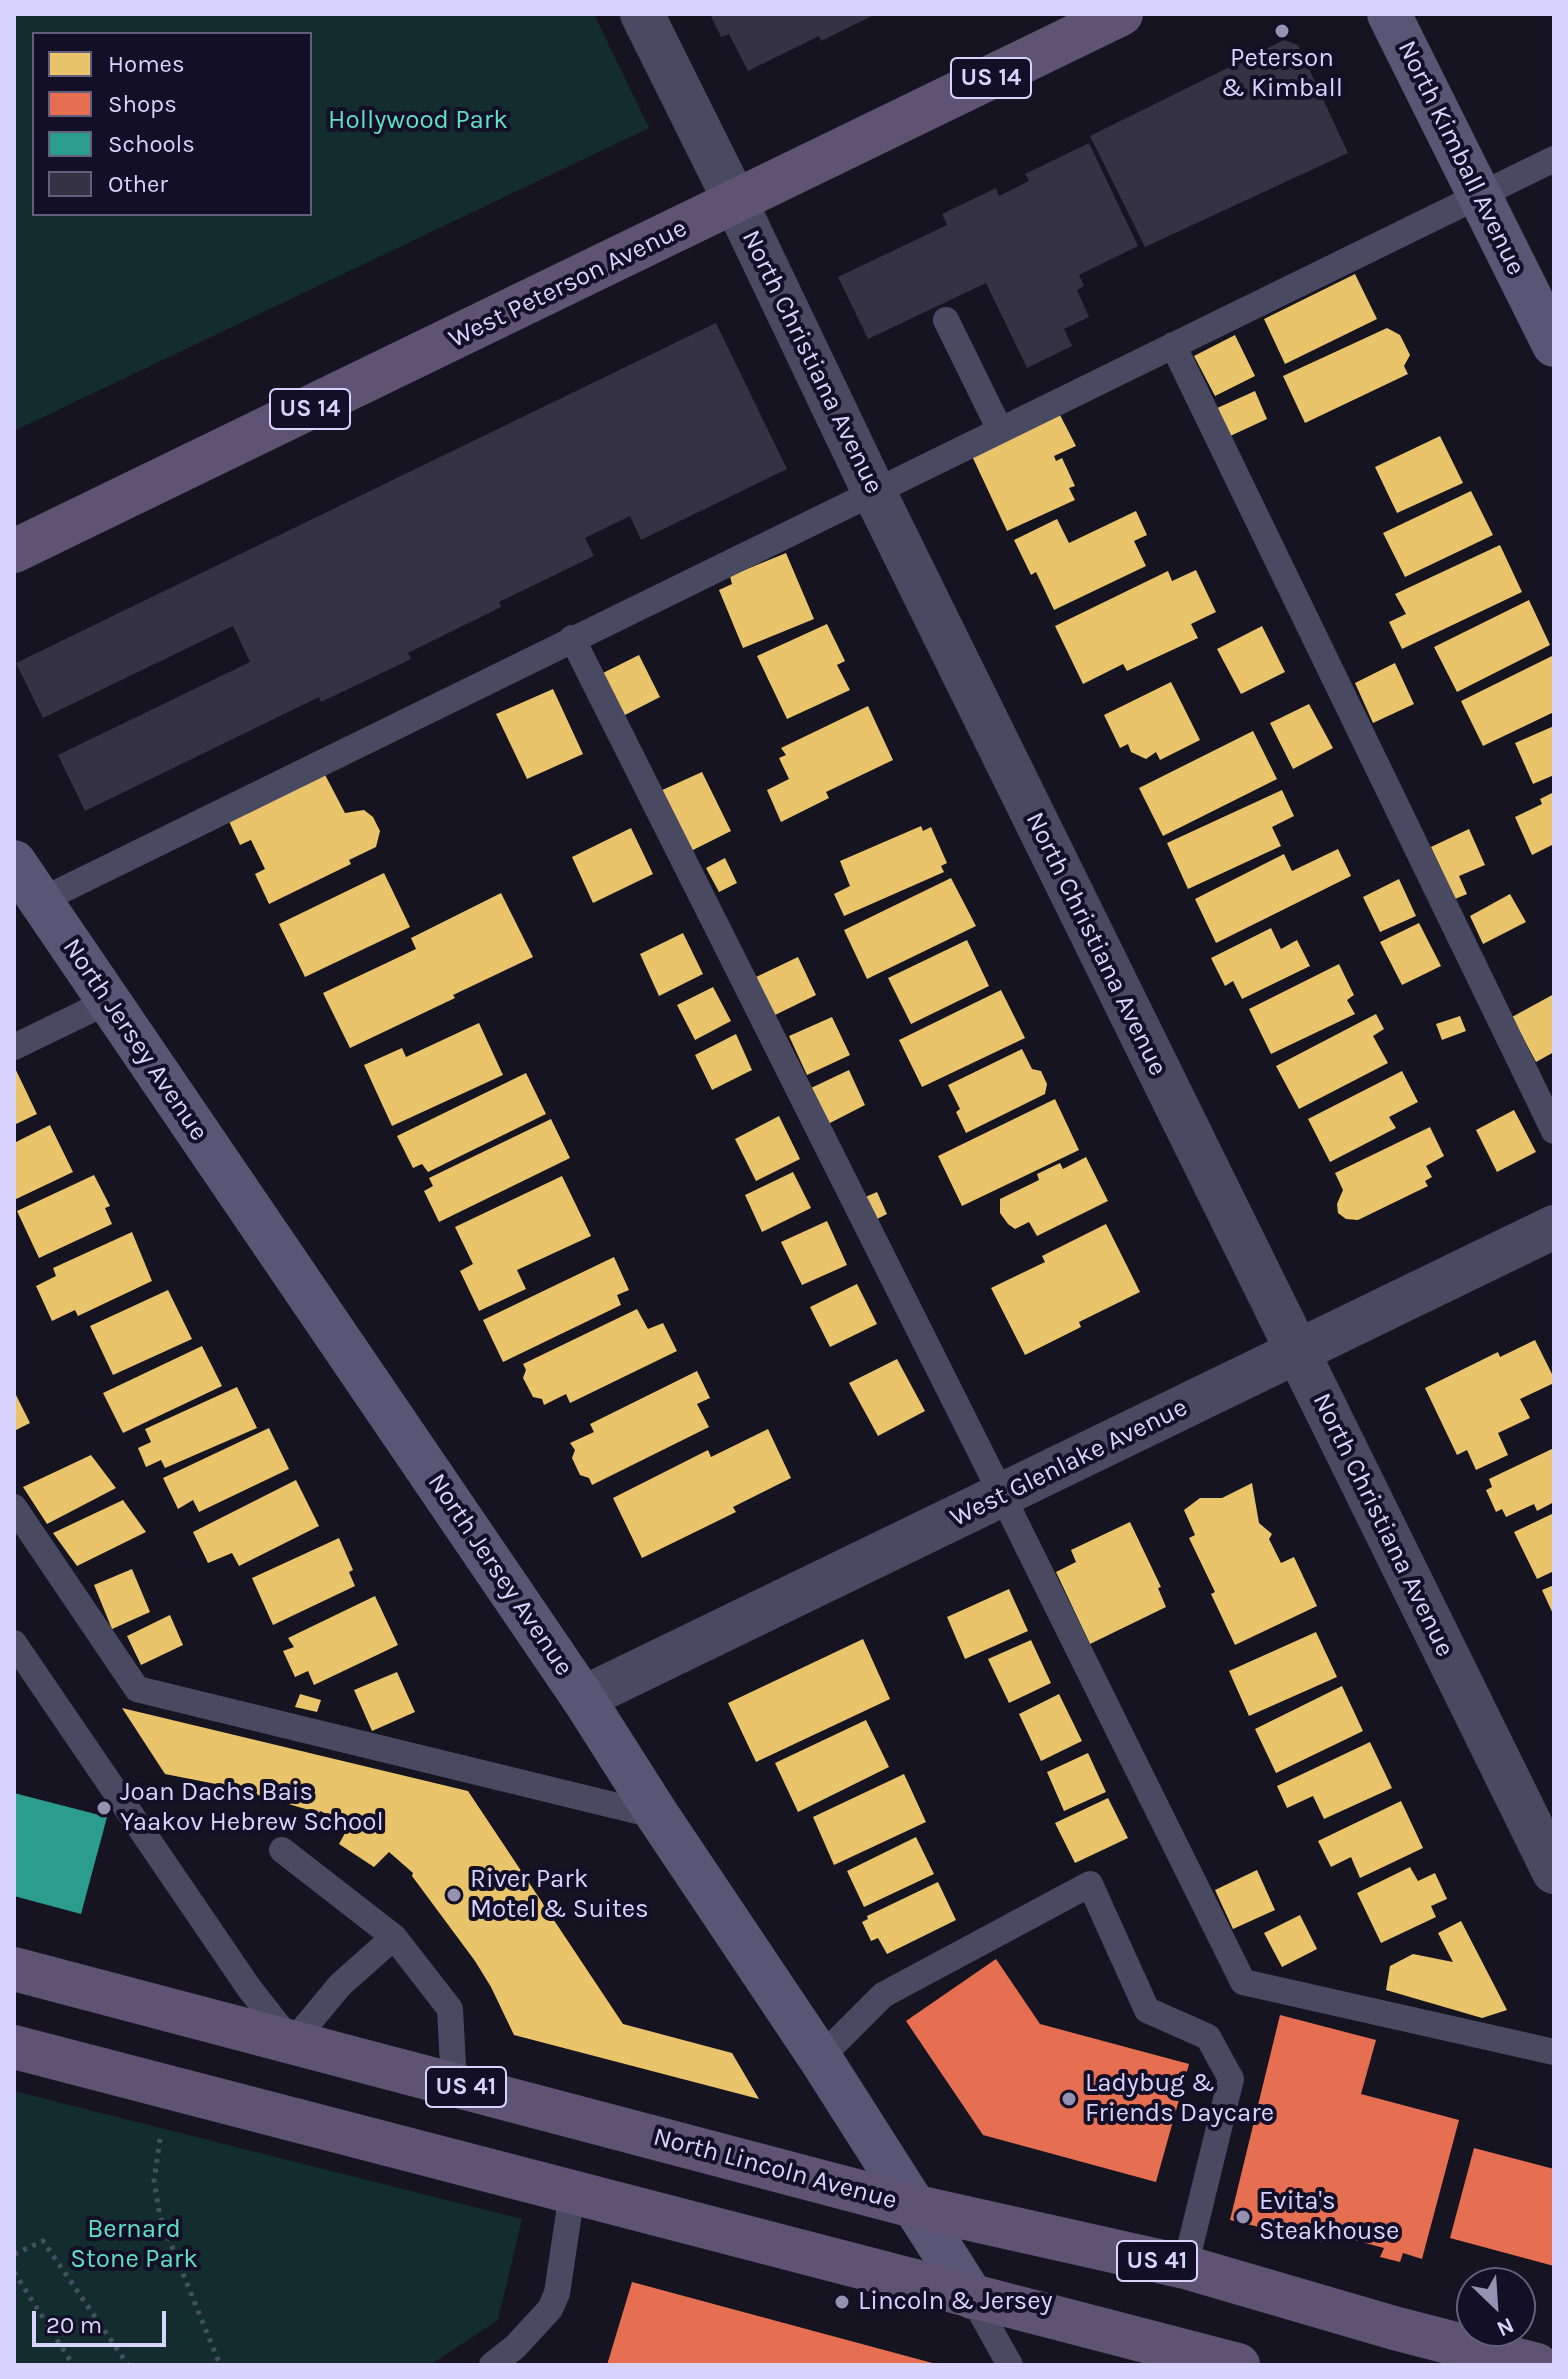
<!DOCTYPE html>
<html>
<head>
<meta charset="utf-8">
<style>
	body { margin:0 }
	#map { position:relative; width:1568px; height:2379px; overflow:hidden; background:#161421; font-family:Karla,sans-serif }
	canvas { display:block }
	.frame { position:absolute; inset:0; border:16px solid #d9d4ff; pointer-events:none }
	.legend { position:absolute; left:32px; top:32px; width:280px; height:184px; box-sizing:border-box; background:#130f26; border:2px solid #625e7d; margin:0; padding:10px 14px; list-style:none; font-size:24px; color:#d9d4ff }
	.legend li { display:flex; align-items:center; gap:16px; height:40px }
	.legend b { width:40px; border:2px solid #625e7d }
	.north { position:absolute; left:1456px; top:2267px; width:80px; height:80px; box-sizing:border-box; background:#130f26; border:2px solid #625e7d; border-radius:50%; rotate:155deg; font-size:22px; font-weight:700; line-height:32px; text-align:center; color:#d9d4ff }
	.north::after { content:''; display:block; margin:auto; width:28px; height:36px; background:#9591b1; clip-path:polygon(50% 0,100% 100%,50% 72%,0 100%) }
	.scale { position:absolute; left:32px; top:2311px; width:134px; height:36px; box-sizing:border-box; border:4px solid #d9d4ff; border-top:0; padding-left:10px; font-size:24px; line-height:28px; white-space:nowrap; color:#d9d4ff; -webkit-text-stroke:6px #130f26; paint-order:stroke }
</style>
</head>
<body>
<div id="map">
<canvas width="1568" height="2379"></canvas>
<div class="frame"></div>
<ul class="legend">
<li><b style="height:22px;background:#e9c46a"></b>Homes</li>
<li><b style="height:22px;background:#e76f51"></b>Shops</li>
<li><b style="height:22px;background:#2a9d8f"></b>Schools</li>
<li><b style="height:22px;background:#343243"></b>Other</li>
</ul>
<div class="north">N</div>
<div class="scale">20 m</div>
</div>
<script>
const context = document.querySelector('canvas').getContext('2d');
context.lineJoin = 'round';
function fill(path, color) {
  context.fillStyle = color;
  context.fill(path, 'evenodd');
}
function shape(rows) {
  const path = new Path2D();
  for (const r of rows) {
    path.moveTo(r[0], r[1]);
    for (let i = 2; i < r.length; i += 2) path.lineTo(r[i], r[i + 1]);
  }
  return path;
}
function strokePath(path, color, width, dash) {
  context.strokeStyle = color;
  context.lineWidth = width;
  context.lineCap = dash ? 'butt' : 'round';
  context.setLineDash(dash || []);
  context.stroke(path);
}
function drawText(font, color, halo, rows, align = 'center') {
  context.font = font + ' Karla,sans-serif';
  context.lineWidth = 8;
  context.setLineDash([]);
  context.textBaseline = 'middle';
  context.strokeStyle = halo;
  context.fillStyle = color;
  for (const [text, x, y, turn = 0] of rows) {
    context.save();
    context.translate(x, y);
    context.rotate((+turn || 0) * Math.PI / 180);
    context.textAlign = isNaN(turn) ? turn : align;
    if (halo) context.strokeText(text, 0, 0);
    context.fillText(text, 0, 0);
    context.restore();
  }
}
const green = shape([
	[14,14,594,14,649,128,14,431],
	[34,34,310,34,310,214,34,214],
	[14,2091,522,2219,498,2320,430,2365,14,2365]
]);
const homes = shape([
	[1355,274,1377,319,1285,364,1264,319],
	[1387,328,1400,335,1410,355,1404,366,1408,374,1305,423,1283,376],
	[1235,335,1255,376,1215,396,1194,356],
	[1255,391,1267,419,1228,437,1215,409],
	[1060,415,1076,446,1054,456,1056,461,1062,458,1075,486,1069,488,1075,500,1007,531,972,456],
	[1440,436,1463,483,1397,513,1375,467],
	[1471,491,1493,535,1405,577,1383,533],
	[1136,511,1147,535,1134,541,1146,566,1054,610,1036,572,1031,575,1014,540,1057,519,1069,543],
	[1500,545,1522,592,1402,649,1389,622,1406,614,1395,594],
	[786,553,814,619,743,648,719,590,732,584,730,576],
	[1196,570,1216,612,1191,624,1198,638,1127,671,1123,664,1083,684,1055,626,1168,571,1172,581],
	[1529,600,1550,645,1457,692,1434,647],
	[827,624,845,661,837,665,850,690,787,719,757,656],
	[1262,626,1285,672,1241,694,1217,649],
	[639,655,660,697,623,716,601,674],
	[1554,655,1554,712,1483,746,1461,701],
	[1395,663,1414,704,1373,723,1355,683],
	[1171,682,1200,740,1160,760,1156,752,1146,759,1131,752,1128,744,1120,748,1104,715],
	[553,689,583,754,527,779,496,714],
	[1309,704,1333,748,1293,769,1270,723],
	[868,706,893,760,826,792,829,798,781,822,767,790,789,779,779,758,786,755,781,748],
	[1554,726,1554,775,1533,784,1515,743],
	[1253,731,1277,779,1163,836,1139,788],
	[322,769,345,813,364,810,373,817,380,831,376,847,349,860,351,864,269,904,255,874,265,869,251,840,240,845,226,815],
	[702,772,731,831,689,852,660,791],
	[1282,790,1294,816,1272,827,1281,846,1188,889,1167,843],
	[1554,792,1554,844,1532,855,1515,817,1542,804,1540,799],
	[921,826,923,831,931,827,947,863,941,866,944,872,844,916,834,894,850,886,840,861],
	[631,828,653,874,593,903,572,857],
	[1469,829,1485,865,1459,876,1467,894,1455,899,1431,847],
	[1338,849,1351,876,1216,943,1195,899,1284,854,1292,871],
	[725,858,737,883,719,892,706,868],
	[384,873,410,927,305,977,279,924],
	[951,878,976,926,867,979,844,930],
	[1399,879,1416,916,1380,932,1363,897],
	[501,893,533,957,453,995,455,998,350,1048,323,993,416,949,411,938],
	[1510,894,1526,922,1483,944,1470,916],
	[1419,923,1441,966,1402,985,1380,942],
	[1271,928,1281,949,1297,940,1310,966,1242,999,1233,981,1225,986,1211,958],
	[683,933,703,974,659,996,640,954],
	[967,940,989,986,911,1024,888,978],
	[798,957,816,995,773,1016,756,977],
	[1339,964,1354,995,1347,1000,1355,1014,1271,1054,1249,1009],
	[713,987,731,1021,695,1040,677,1005],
	[1001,990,1025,1038,922,1087,899,1040],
	[1554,994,1554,1052,1536,1062,1512,1017],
	[1376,1014,1384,1029,1373,1036,1388,1063,1299,1109,1276,1066],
	[1460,1016,1466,1031,1442,1040,1436,1024],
	[832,1017,850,1055,807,1075,789,1036],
	[479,1023,503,1075,392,1126,364,1065,402,1048,406,1057],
	[736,1034,752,1070,712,1090,695,1055],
	[1022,1049,1032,1069,1041,1071,1047,1084,1045,1094,966,1133,956,1112,960,1109,948,1085],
	[14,1066,37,1114,14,1125],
	[849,1070,865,1105,828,1124,811,1088],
	[1402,1071,1418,1102,1389,1117,1396,1128,1330,1162,1308,1119],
	[526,1073,546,1114,428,1172,422,1164,413,1168,397,1136],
	[1055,1099,1079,1150,962,1206,938,1156],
	[1514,1110,1536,1152,1497,1172,1476,1130],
	[779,1116,800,1159,756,1181,735,1139],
	[551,1119,570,1158,439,1222,424,1191,433,1186,429,1178],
	[50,1125,73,1172,14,1200,14,1143],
	[1430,1127,1444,1156,1426,1166,1432,1177,1425,1181,1428,1186,1358,1220,1346,1219,1338,1213,1337,1204,1343,1190,1335,1173],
	[1086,1157,1108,1201,1037,1236,1029,1222,1015,1229,1008,1224,1000,1213,1000,1199,1039,1180,1037,1174,1060,1163,1063,1169],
	[793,1172,811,1208,762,1232,745,1195],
	[94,1175,110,1206,105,1208,112,1224,39,1258,17,1211],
	[562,1176,591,1236,517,1270,526,1289,479,1311,460,1271,473,1264,455,1227],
	[877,1192,887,1214,873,1221,863,1198],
	[827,1221,847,1265,802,1285,781,1242],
	[1106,1224,1140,1292,1079,1322,1081,1327,1025,1355,991,1288,1045,1262,1042,1256],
	[132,1232,152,1281,78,1316,75,1310,52,1321,36,1286,56,1276,53,1268],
	[614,1257,629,1290,617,1295,621,1305,503,1362,483,1320],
	[857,1284,877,1324,830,1347,810,1307],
	[168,1290,192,1339,113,1375,90,1326],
	[637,1309,648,1329,663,1323,677,1351,570,1403,566,1394,544,1405,542,1399,533,1397,523,1378,526,1370,523,1364],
	[1535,1340,1554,1378,1554,1383,1520,1399,1530,1418,1498,1433,1508,1455,1476,1470,1467,1450,1457,1455,1425,1388,1498,1352,1500,1357],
	[202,1346,222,1386,123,1433,103,1393],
	[897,1359,925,1411,878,1436,849,1383],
	[697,1371,710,1398,697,1404,709,1427,592,1485,589,1478,580,1475,572,1458,575,1450,570,1443,594,1432,590,1424],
	[237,1387,257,1428,165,1468,161,1460,146,1467,138,1448,151,1442,145,1429],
	[14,1391,30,1423,14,1431],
	[269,1428,289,1469,199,1512,193,1500,178,1509,163,1478],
	[768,1429,791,1478,733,1507,736,1512,642,1558,613,1498,708,1450,711,1457],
	[1554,1448,1554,1502,1537,1511,1534,1504,1506,1517,1502,1509,1496,1512,1486,1490,1492,1487,1489,1479],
	[91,1455,116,1488,47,1524,23,1487],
	[296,1480,319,1526,239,1566,232,1553,208,1563,193,1532],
	[1252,1483,1259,1523,1272,1534,1269,1539,1281,1563,1294,1557,1317,1606,1235,1645,1211,1594,1215,1592,1189,1538,1195,1535,1184,1510,1200,1498,1222,1498],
	[123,1500,146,1532,77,1566,53,1533],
	[1554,1513,1554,1571,1537,1579,1514,1532],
	[1130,1522,1161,1587,1158,1588,1166,1607,1090,1644,1056,1572,1076,1562,1071,1550],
	[339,1538,353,1570,349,1572,355,1586,273,1625,252,1578],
	[132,1569,150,1612,112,1629,94,1585],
	[1554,1585,1554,1616,1542,1590],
	[1009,1589,1028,1631,965,1659,947,1617],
	[375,1596,398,1645,314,1685,308,1671,295,1677,283,1651,294,1647,288,1638],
	[170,1615,183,1645,141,1665,127,1636],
	[1316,1632,1337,1677,1249,1716,1229,1671],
	[863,1639,890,1699,756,1762,728,1703],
	[1031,1640,1051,1683,1009,1703,988,1659],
	[397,1672,415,1712,372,1731,354,1690],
	[1342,1686,1363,1731,1276,1773,1255,1729],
	[300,1694,321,1700,317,1712,295,1707],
	[1059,1694,1082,1741,1041,1761,1019,1714],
	[122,1708,468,1791,623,2024,732,2053,759,2099,514,2035,491,1987,475,1961,412,1876,413,1873,389,1852,374,1867,339,1844,350,1824,320,1811,319,1813,231,1787,165,1774],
	[866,1720,889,1767,798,1812,775,1763],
	[1370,1742,1392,1788,1324,1819,1313,1796,1287,1808,1277,1786],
	[1088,1753,1106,1792,1064,1811,1047,1772],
	[904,1774,926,1822,834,1865,813,1817],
	[1108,1798,1128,1838,1075,1863,1055,1823],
	[1401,1801,1423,1848,1360,1878,1351,1857,1331,1867,1318,1841],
	[916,1837,934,1874,864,1907,847,1871],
	[1410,1867,1418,1881,1435,1873,1447,1899,1431,1906,1436,1917,1381,1943,1357,1893],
	[1257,1870,1275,1910,1233,1929,1215,1890],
	[938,1882,956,1920,887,1954,878,1938,871,1941,862,1922,868,1919,867,1916],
	[1300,1915,1317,1949,1282,1967,1264,1933],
	[1461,1921,1507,2010,1482,2018,1386,1990,1390,1966,1413,1954,1453,1962,1438,1933]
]);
const shops = shape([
	[996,1959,1040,2024,1189,2064,1156,2182,983,2135,906,2021],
	[1280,2015,1376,2040,1361,2094,1459,2120,1422,2259,1403,2253,1400,2262,1380,2257,1384,2248,1328,2233,1325,2243,1230,2220],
	[1474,2148,1554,2169,1554,2266,1450,2238],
	[632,2282,936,2364,936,2365,607,2365]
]);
const schools = shape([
	[14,1793,107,1817,81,1914,14,1896]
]);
const building = shape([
	[710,14,876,14,821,41,819,36,748,71,729,34,721,37],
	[1284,40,1298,45,1348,153,1145,247,1090,136],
	[1089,143,1138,246,1079,275,1084,286,1077,290,1089,317,1064,329,1072,346,1027,368,986,283,868,339,838,277,947,225,942,214,996,188,999,196,1029,181,1025,174],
	[716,323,787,469,641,540,630,516,585,538,594,556,499,602,501,607,408,653,411,659,321,702,319,697,85,811,58,755,250,662,233,626,43,718,16,663]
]);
const path = shape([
	[160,2139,154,2181,160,2217,220,2365],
	[14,2254,43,2241,128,2365],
	[14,2272,73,2365]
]);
const lane = shape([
	[946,320,1000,430],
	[1173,345,1554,1131],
	[572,638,1002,1495,1243,1982,1554,2052],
	[40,901,1554,159],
	[14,1047,109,1001],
	[14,1507,137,1689,658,1816],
	[14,1643,249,1988,292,2043,340,1985,394,1937,450,2009,454,2084],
	[282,1850,394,1937],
	[820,2058,883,1995,1090,1884,1147,2010,1208,2037,1231,2079,1185,2267],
	[972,2297,1010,2365],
	[492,2365,515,2347,550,2309,557,2293,572,2193]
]);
const street = shape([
	[642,14,736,203,874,492,1554,1872],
	[583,1698,1554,1227]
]);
const secondary = shape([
	[1389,14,1554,345],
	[14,862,583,1698,658,1816,820,2058,972,2297]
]);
const primary = shape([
	[14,551,1121,14],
	[14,1969,917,2207,1185,2267,1394,2328,1537,2365],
	[14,2047,1238,2365]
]);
const markers = [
	[1282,31,8,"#9591b1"],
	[104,1808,8,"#9591b1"],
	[454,1895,8,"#9591b1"],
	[1069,2099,8,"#9591b1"],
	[1243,2217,8,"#9591b1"],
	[842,2302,8,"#9591b1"]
];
const shields = [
	[991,78,80],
	[310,409,80],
	[466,2087,80],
	[1157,2261,80]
];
const shieldNames = [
	["US 14",991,78],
	["US 14",310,409],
	["US 41",466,2087],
	["US 41",1157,2261]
];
const poiNames = [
	["Peterson",1282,59,"center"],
	["& Kimball",1282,89,"center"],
	["Joan Dachs Bais",120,1793],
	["Yaakov Hebrew School",120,1823],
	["River Park",470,1880],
	["Motel & Suites",470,1910],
	["Ladybug &",1085,2084],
	["Friends Daycare",1085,2114],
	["Evita's",1259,2202],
	["Steakhouse",1259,2232],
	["Lincoln & Jersey",858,2302]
];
const parkNames = [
	["Hollywood Park",418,121],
	["Bernard",134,2230],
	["Stone Park",134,2260]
];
const streetNames = [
	["North Kimball Avenue",1461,158,64],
	["West Peterson Avenue",568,284,-26],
	["North Christiana Avenue",812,362,64],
	["North Christiana Avenue",1096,944,64],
	["North Jersey Avenue",135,1040,56],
	["West Glenlake Avenue",1069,1463,-26],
	["North Christiana Avenue",1383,1525,64],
	["North Jersey Avenue",500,1575,56],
	["North Lincoln Avenue",775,2169,15]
];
fill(green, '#132c2d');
fill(homes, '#e9c46a');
fill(shops, '#e76f51');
fill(schools, '#2a9d8f');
fill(building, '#343243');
strokePath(path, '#44505f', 5, [4, 6]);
strokePath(lane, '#4a4962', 26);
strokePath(street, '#4a4962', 44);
strokePath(secondary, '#575674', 44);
strokePath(primary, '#5e5373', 44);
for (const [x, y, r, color] of markers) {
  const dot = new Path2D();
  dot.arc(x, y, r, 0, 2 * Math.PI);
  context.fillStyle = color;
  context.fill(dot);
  strokePath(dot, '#130f26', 3);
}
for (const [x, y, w] of shields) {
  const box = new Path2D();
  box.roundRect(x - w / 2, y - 20, w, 40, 6);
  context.fillStyle = '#130f26';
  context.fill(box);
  strokePath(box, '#d9d4ff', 2);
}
drawText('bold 24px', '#d9d4ff', null, shieldNames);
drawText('26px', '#d9d4ff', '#130f26', poiNames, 'left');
drawText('26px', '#5fe0c0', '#130f26', parkNames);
drawText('26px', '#d9d4ff', '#130f26', streetNames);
</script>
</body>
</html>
